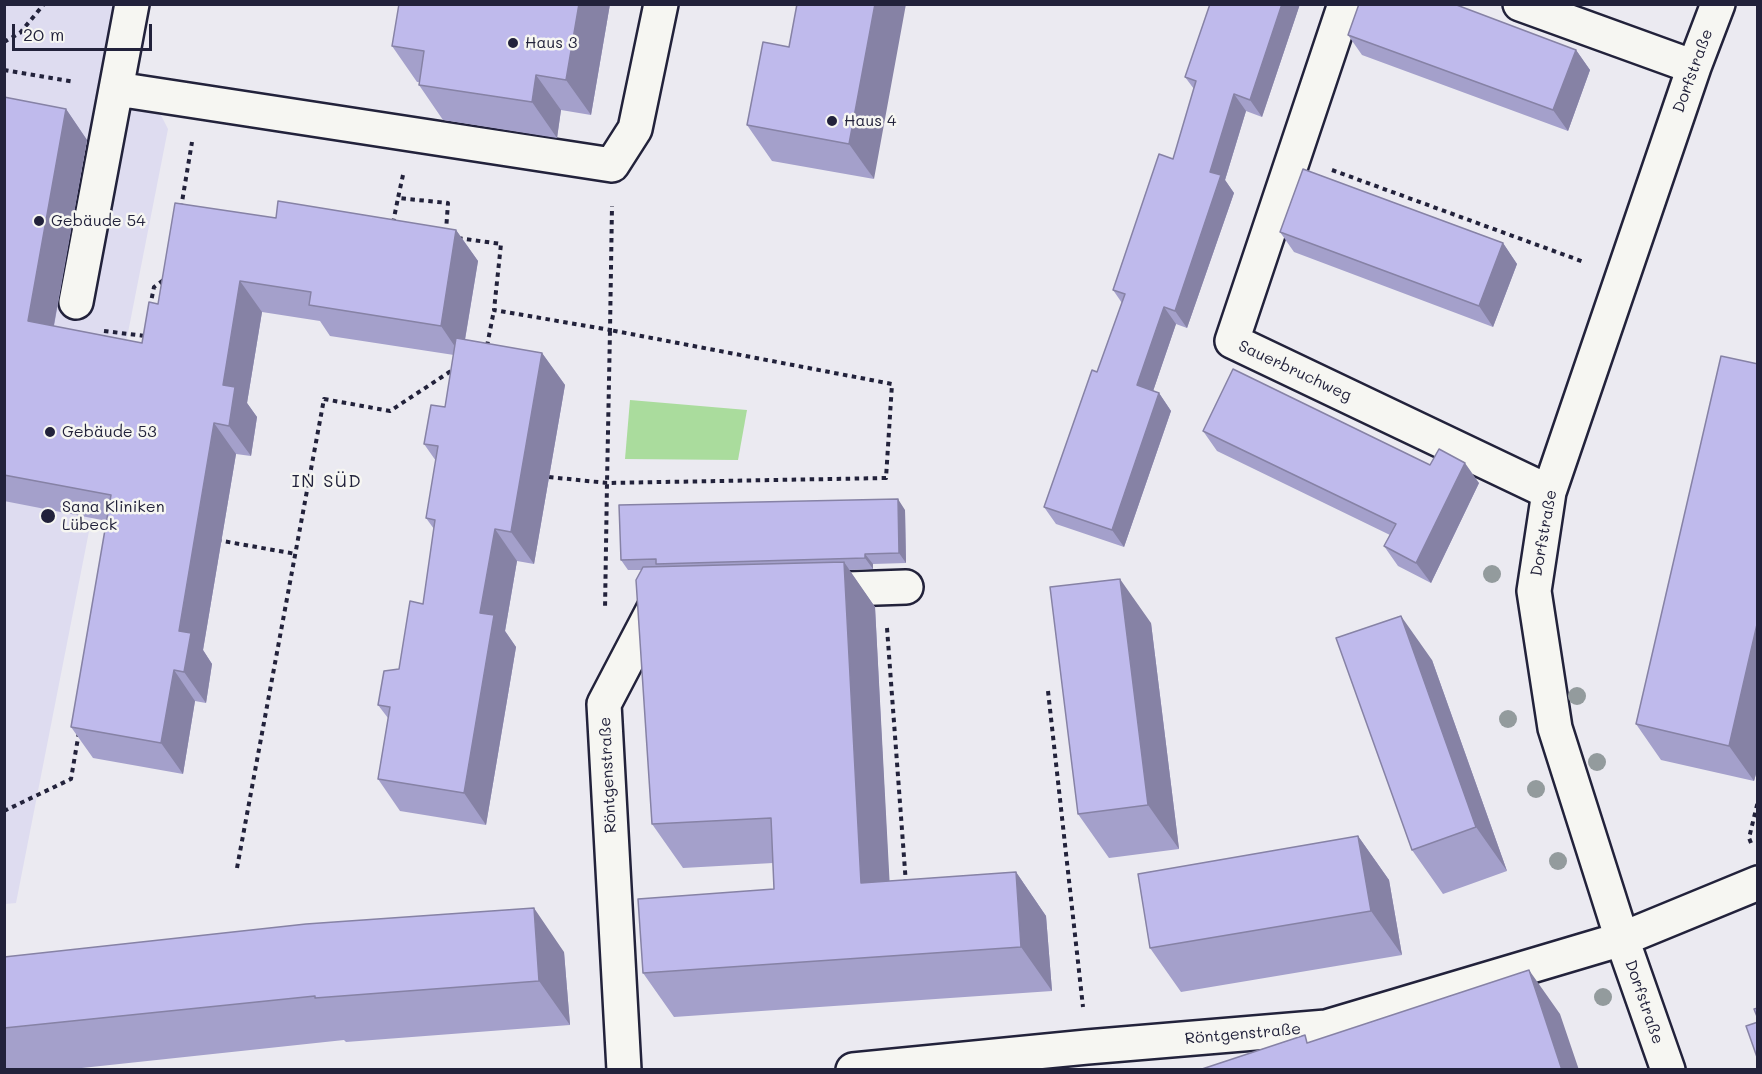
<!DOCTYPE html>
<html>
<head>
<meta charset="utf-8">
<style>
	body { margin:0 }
	#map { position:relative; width:1762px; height:1074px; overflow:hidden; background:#ebeaf1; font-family:Mali,sans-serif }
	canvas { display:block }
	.frame { position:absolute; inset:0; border:6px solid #22223b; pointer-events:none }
	.scale { position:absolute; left:12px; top:24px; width:140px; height:27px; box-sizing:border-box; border:3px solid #22223b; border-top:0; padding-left:8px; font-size:18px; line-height:21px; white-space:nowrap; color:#22223b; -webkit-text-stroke:4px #f6f6f2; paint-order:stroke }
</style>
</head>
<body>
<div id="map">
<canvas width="1762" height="1074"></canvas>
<div class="frame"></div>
<div class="scale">20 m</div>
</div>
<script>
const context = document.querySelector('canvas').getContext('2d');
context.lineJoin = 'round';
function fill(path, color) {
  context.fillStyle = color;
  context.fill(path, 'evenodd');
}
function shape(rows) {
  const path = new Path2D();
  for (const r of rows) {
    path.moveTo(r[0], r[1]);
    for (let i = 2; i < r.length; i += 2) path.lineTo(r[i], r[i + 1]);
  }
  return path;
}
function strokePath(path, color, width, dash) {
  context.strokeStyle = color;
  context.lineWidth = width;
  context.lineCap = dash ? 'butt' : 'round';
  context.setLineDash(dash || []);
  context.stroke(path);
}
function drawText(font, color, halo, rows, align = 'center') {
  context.font = font + ' Mali,sans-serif';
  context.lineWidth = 5;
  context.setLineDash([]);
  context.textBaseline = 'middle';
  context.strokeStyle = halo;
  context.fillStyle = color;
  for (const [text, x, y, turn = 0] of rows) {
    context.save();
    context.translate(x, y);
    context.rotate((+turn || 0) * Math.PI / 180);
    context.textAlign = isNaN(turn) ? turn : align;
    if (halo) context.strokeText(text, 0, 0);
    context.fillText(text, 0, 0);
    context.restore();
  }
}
const built = shape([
	[5,5,148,5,137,68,168,129,16,903,5,904]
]);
const green = shape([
	[630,400,747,410,738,460,625,459]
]);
const path = shape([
	[4,42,20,33,44,4],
	[4,70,75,82],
	[1332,170,1584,262],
	[403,175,398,198,448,203,446,231],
	[181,208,192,142],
	[393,223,398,198],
	[458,238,501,244,494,310,610,330,612,206],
	[150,307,154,287,165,279],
	[104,331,145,336],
	[487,346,494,310],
	[549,477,607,483,886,478,892,384,610,330,607,483,605,610],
	[217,540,296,554],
	[887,628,906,884],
	[1048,691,1083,1007],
	[4,811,71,779,79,732],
	[1751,843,1749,838,1758,801],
	[237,868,324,399,390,411,454,369]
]);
const minor = shape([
	[1345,4,1232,341,1549,492],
	[1520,4,1694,67],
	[117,89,612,165,635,129,661,4],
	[76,302,132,4],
	[818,590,906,587],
	[624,1070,604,704,660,597],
	[853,1070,1087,1047,1326,1027,1622,939,1758,883],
	[1668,1070,1622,939,1555,728,1534,591,1549,492,1694,67,1718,4]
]);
const trees = [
	[1492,574],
	[1577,696],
	[1508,719],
	[1597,762],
	[1536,789],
	[1558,861],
	[1603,997]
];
const wall = shape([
	[610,4,591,115,561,110,557,138,443,120,419,85,419,82,417,82,392,46],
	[1210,4,1300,4,1262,117,1246,111,1225,180,1234,193,1187,328,1176,324,1153,391,1159,393,1171,411,1124,547,1056,524,1044,507,1097,372,1122,303,1113,290,1173,159,1194,89,1185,77],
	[1348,35,1576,50,1590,70,1568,131,1362,55],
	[789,47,874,179,772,161,747,125],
	[4,97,66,109,87,140,54,326,142,343,158,304,276,218,456,230,478,261,465,340,542,353,565,385,534,564,517,561,505,631,516,647,486,825,400,811,378,779,388,718,378,705,399,669,423,604,434,529,426,518,436,461,424,444,445,407,454,355,330,336,320,321,262,312,247,403,257,417,251,456,236,454,203,650,212,664,206,703,195,701,183,774,93,758,71,727,107,521,4,501],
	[1280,232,1503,243,1517,264,1493,327,1294,252],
	[1758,364,1758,767,1754,781,1661,760,1636,724],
	[1203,431,1430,465,1479,483,1431,583,1398,566,1384,546,1390,535,1217,451],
	[905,510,906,563,873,564,873,569,849,570,875,607,889,881,1016,872,1046,916,1052,991,674,1017,643,973,774,889,773,863,683,868,652,824,641,570,628,570,621,560],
	[1151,623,1179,849,1109,858,1078,814],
	[1432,660,1507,871,1443,894,1412,850],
	[1358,836,1389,880,1402,955,1181,992,1150,948],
	[564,952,570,1025,346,1042,344,1040,63,1070,4,1070,4,957]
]);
const shadedWall = shape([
	[579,4,610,4,591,115,566,80],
	[875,4,906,4,874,179,849,144],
	[1282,4,1300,4,1262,117,1250,100],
	[1576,50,1590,70,1568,131,1553,110],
	[536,75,561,110,557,138,532,102],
	[1234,94,1246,111,1225,180,1234,193,1187,328,1175,311,1210,172],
	[66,109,87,140,49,352,28,321],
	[456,230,478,261,462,357,441,326],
	[1503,243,1517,264,1493,327,1479,306],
	[240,281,262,312,247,403,257,417,251,456,229,426,223,385],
	[1164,307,1176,324,1149,403,1137,385],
	[542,353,565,385,534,564,511,532],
	[1159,393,1171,411,1124,547,1112,530],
	[214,423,236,454,203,650,212,664,206,703,184,672,179,631],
	[1465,463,1479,483,1431,583,1416,563],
	[898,499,905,510,906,563,899,553],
	[495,529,517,561,505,631,516,647,486,825,464,793,480,613],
	[865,554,873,564,873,569,865,558],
	[844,562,875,607,892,927,861,883],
	[1120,579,1151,623,1179,849,1148,805],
	[1401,616,1432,660,1507,871,1476,827],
	[1758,620,1758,767,1754,781,1729,746],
	[174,670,195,701,183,774,161,743],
	[1358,836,1389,880,1402,955,1371,911],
	[1016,872,1046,916,1052,991,1021,947],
	[534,908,564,952,570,1025,539,981],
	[1529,970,1560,1014,1579,1070,1562,1070]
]);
const building = shape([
	[399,4,579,4,566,80,536,75,532,102,419,85,424,51,392,46,399,4],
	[797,4,875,4,849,144,747,125,763,42,789,47,797,4],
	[1210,4,1282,4,1250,100,1234,94,1210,172,1221,175,1175,311,1164,307,1137,385,1159,393,1112,530,1044,507,1092,370,1097,372,1125,294,1113,290,1159,154,1173,159,1196,81,1185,77,1210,4],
	[1359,4,1454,4,1576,50,1553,110,1348,35,1359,4],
	[4,97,66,109,28,321,142,343,149,302,158,304,175,203,276,218,278,201,456,230,441,326,309,305,311,292,240,281,223,385,235,387,229,426,214,423,179,631,191,633,184,672,174,670,161,743,71,727,111,495,4,475,4,97],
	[1303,169,1503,243,1479,306,1280,232,1303,169],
	[456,338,542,353,511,532,495,529,480,613,494,615,464,793,378,779,390,707,378,705,384,671,399,669,410,601,423,604,435,520,426,518,438,446,424,444,431,405,445,407,456,338],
	[1721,356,1758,364,1758,620,1729,746,1636,724,1721,356],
	[1233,369,1430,465,1439,449,1465,463,1416,563,1384,546,1396,524,1203,431,1233,369],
	[898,499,899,553,865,554,865,558,656,564,656,559,621,560,619,505,898,499],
	[844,562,861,883,1016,872,1021,947,643,973,638,899,774,889,771,818,652,824,636,580,643,567,844,562],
	[1120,579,1148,805,1078,814,1050,587,1120,579],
	[1401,616,1476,827,1412,850,1336,638,1401,616],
	[1358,836,1371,911,1150,948,1138,874,1358,836],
	[534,908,539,981,315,998,315,996,4,1028,4,957,306,924,534,908],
	[1529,970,1562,1070,1199,1070,1305,1035,1307,1043,1529,970],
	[1758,1008,1758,1019,1754,1009,1758,1008],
	[1758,1022,1758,1060,1746,1026,1758,1022]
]);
const markers = [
	[513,43,6,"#22223b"],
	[832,121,6,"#22223b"],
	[39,221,6,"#22223b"],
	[50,432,6,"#22223b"],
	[48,516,8,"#22223b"]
];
const poiNames = [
	["Haus 3",525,43],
	["Haus 4",844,121],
	["Gebäude 54",51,221],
	["Gebäude 53",62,432],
	["Sana Kliniken",62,507],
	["Lübeck",62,525]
];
const streetNames = [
	["Dorfstraße",1693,71,-70],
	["Sauerbruchweg",1295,371,25],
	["Dorfstraße",1544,533,-80],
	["Röntgenstraße",608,775,-93],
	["Dorfstraße",1644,1002,71],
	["Röntgenstraße",1243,1034,-5]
];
const neighbourhoodNames = [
	["IN SÜD",327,481]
];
fill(built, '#dedcf0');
fill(green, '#aadc9d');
strokePath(minor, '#22223b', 38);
strokePath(path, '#22223b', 4, [4.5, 4.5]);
strokePath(minor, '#f6f6f2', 33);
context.fillStyle = '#939b9d';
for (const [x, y] of trees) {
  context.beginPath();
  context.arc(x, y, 9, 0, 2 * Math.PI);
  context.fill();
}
fill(wall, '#a4a0cb');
fill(shadedWall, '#8682a5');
fill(building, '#bfbaec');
strokePath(building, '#8682a5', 1.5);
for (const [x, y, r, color] of markers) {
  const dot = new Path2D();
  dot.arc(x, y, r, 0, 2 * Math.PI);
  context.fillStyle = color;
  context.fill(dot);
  strokePath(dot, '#f6f6f2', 2);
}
drawText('16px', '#22223b', '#f6f6f2', poiNames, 'left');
drawText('16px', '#22223b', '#f6f6f2', streetNames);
context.letterSpacing = '1.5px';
drawText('18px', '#22223b', '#f6f6f2', neighbourhoodNames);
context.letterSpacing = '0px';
</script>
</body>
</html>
